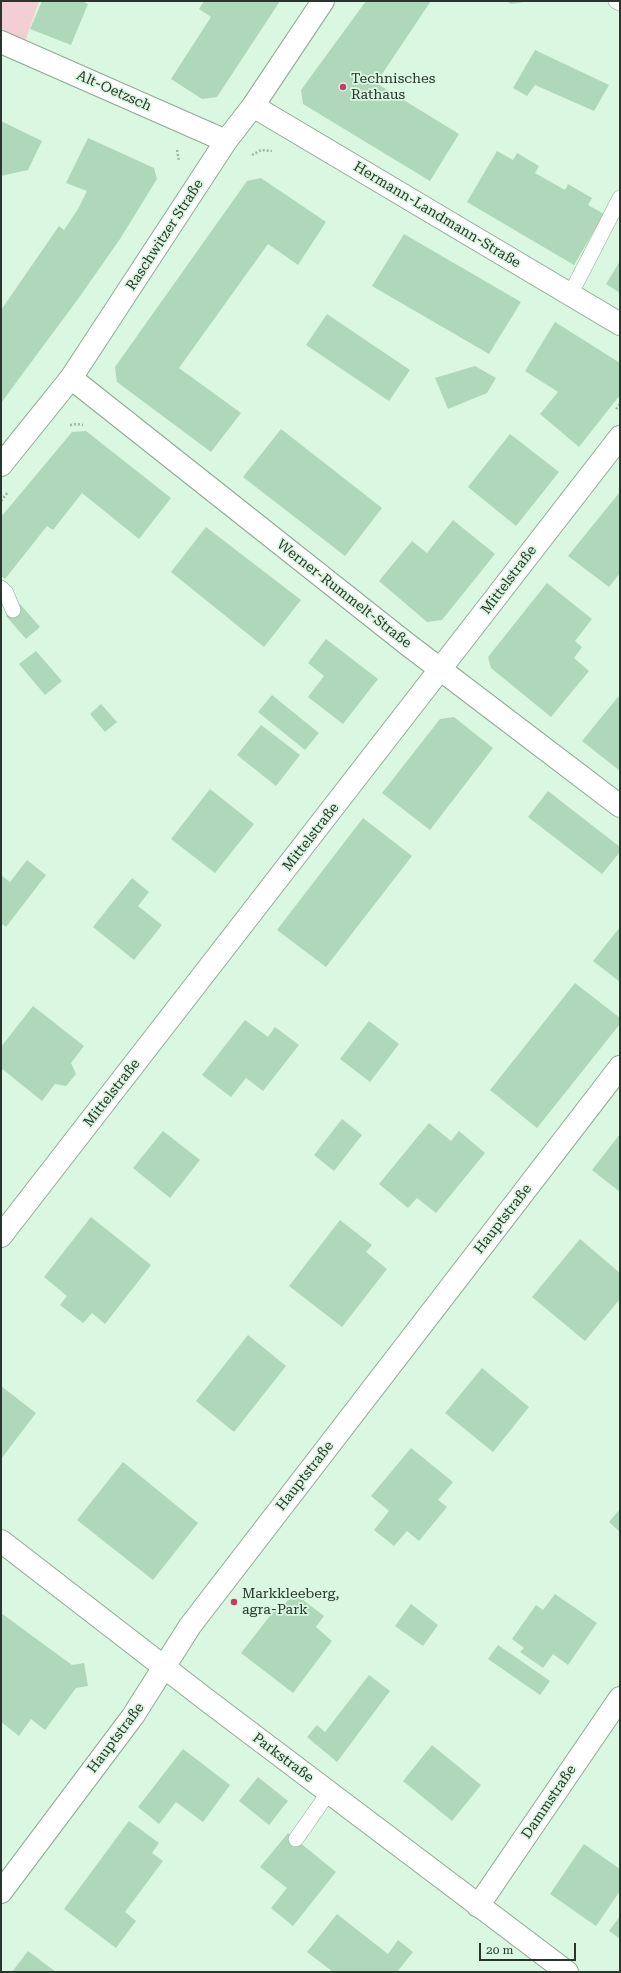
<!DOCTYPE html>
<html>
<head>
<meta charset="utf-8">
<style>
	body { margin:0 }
	#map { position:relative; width:621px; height:1973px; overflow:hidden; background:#daf7e2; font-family:"Roboto Serif",serif }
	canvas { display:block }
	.frame { position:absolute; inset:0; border:2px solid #2a352d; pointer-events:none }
	.scale { position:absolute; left:479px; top:1943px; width:97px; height:18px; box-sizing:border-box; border:2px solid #2a352d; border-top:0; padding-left:5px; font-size:12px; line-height:14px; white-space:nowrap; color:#2a352d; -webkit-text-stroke:3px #daf7e2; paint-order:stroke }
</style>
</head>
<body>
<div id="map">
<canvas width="621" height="1973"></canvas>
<div class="frame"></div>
<div class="scale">20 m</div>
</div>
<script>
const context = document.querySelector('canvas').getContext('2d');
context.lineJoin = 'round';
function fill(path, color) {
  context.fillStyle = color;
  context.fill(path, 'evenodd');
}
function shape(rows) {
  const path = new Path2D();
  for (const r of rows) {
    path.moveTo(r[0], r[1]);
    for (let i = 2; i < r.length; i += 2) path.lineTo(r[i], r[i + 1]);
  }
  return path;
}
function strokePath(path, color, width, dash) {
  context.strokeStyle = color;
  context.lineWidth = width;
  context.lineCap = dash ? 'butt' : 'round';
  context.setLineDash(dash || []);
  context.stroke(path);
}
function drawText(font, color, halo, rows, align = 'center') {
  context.font = font + ' "Roboto Serif",serif';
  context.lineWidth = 3.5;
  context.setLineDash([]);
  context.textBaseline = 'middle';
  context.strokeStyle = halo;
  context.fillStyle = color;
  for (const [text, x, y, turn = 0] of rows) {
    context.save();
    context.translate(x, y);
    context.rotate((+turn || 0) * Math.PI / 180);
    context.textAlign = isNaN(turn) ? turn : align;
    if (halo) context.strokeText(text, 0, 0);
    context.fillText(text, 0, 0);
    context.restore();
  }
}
const green = shape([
	[1,1,39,1,22,51,1,42]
]);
const building = shape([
	[42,1,82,1,88,4,71,45,30,29],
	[204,1,280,1,217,97,202,99,171,79,211,17,199,9],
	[366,1,431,1,376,83,459,134,430,181,303,104,301,90],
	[506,1,524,1,524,2,511,4],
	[535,50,609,85,594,111,535,85,527,96,513,88],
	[1,121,42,141,28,170,1,176],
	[88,138,154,168,157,179,120,239,78,299,1,403,1,310,59,226,64,230,78,209,87,191,66,183],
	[497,151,513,160,517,153,539,166,535,173,565,190,568,184,592,198,588,205,604,214,574,265,467,202],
	[261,178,326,222,298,265,268,244,179,368,241,413,211,452,117,382,115,367,247,181],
	[404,234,521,302,489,354,372,286],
	[620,261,620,293,606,284],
	[327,314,410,370,389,401,306,345],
	[555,322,620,363,620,395,579,447,540,414,558,392,525,371],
	[475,366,496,378,487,393,448,409,435,378],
	[281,429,382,508,345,556,243,477],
	[86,431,171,498,139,539,82,493,53,530,47,526,5,579,1,576,1,517,72,432],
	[510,434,559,472,516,526,468,487],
	[619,493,620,494,620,573,609,587,568,556],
	[453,520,495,554,442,620,427,622,379,581,412,541,427,553],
	[206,527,301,600,264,647,171,572],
	[547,583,592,619,575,641,582,647,574,658,589,671,551,717,491,668,488,657],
	[20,604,40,627,26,639,6,616],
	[326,639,378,679,343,724,308,697,324,676,308,663],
	[36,651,62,681,45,695,19,664],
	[272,695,319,733,305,750,258,712],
	[618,697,620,698,620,771,582,741],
	[101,704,117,722,105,732,90,714],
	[454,717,493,748,430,830,382,793,440,719],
	[261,725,300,755,276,786,237,755],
	[210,789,254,824,215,873,171,839],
	[548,791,620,847,620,852,602,874,528,817],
	[363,818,412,856,326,967,277,930],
	[27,860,46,875,6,927,1,923,1,875,10,882],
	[132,878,149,892,138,906,162,925,134,960,93,927],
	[620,927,620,982,593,961],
	[575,983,620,1018,620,1024,537,1128,490,1090],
	[33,1006,84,1046,71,1063,76,1074,66,1086,55,1084,42,1101,1,1068,1,1047],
	[245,1020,268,1037,275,1027,299,1045,263,1091,246,1078,231,1097,202,1075],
	[369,1021,399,1044,370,1082,340,1059],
	[342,1119,362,1135,334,1171,314,1155],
	[429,1123,451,1141,459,1131,485,1153,436,1213,417,1198,408,1208,379,1184],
	[163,1131,200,1160,170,1198,133,1168],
	[620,1134,620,1192,592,1170],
	[91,1217,151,1265,105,1324,92,1313,83,1323,60,1305,67,1296,44,1277],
	[340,1220,372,1245,366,1252,387,1269,342,1327,289,1286],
	[580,1239,620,1273,620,1299,585,1341,532,1297],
	[248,1335,286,1366,234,1432,196,1401],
	[482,1368,529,1407,493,1452,445,1413],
	[1,1386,36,1413,1,1459],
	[411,1448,453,1482,438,1500,447,1507,419,1541,407,1531,394,1546,374,1530,389,1511,371,1496],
	[123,1462,198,1523,153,1580,77,1520],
	[620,1509,620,1532,609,1522],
	[294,1593,324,1616,316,1627,332,1641,293,1693,241,1653,280,1603,283,1606],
	[555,1594,597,1623,568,1665,553,1654,543,1668,520,1652,524,1648,512,1639,536,1605,543,1610],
	[411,1604,438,1625,423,1646,395,1626],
	[1,1613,72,1665,84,1663,88,1686,76,1688,45,1730,31,1719,19,1736,1,1722],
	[498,1645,550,1681,540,1695,488,1659],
	[369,1675,390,1691,337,1762,307,1737,317,1725,325,1732],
	[432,1745,481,1785,452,1821,403,1781],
	[183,1749,230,1785,203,1822,176,1802,159,1824,138,1807],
	[258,1777,288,1801,269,1825,239,1801],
	[129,1821,159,1843,152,1853,163,1861,125,1912,136,1921,116,1948,64,1909],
	[288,1833,336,1872,293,1926,271,1908,287,1888,260,1867],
	[584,1844,620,1869,620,1891,596,1926,550,1894],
	[337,1914,388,1954,398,1940,413,1952,397,1972,333,1972,307,1952],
	[620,1916,620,1939,609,1931],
	[28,1951,56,1972,12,1972]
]);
const path = shape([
	[177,150,179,161],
	[252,155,261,150,272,151],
	[616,409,620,404],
	[70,425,76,424,83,425],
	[1,501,8,492]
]);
const service = shape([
	[616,1,620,3],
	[570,295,620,198],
	[1,588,6,593,13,610],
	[296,1839,329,1792]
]);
const minor = shape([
	[1,42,226,141],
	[253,106,620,324],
	[71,378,407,644,620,806],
	[1,465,71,378,226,141,253,106,323,1],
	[1,1236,620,437],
	[1,1541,208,1701,567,1972],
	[478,1906,620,1698]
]);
const secondary = shape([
	[1,1892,133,1716,190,1626,620,1067]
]);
const markers = [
	[343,87,4,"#ca3b63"],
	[234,1602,4,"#ca3b63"]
];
const poiNames = [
	["Technisches",351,79],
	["Rathaus",351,95],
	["Markkleeberg,",242,1594],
	["agra-Park",242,1610]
];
const streetNames = [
	["Alt-Oetzsch",114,91,24],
	["Hermann-Landmann-Straße",437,215,31],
	["Raschwitzer Straße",165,235,-57],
	["Mittelstraße",509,580,-53],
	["Werner-Rummelt-Straße",344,594,38],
	["Mittelstraße",311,837,-52],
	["Mittelstraße",112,1093,-52],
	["Hauptstraße",503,1219,-52],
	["Hauptstraße",305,1476,-52],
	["Hauptstraße",116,1738,-53],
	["Parkstraße",283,1758,37],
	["Dammstraße",549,1802,-56]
];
fill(green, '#f3cfd4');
fill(building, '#aed8b9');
strokePath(service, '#8ea995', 16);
strokePath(minor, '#8ea995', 24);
strokePath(secondary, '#8ea995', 24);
strokePath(path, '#9fb6a5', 2.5, [2, 2]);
strokePath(service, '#fff', 15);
strokePath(minor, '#fff', 22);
strokePath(secondary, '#fff', 22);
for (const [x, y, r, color] of markers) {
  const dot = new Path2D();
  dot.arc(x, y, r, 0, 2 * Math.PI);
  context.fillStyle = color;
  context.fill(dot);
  strokePath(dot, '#daf7e2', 1.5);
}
drawText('14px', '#2a352d', '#daf7e2', poiNames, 'left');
drawText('14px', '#2a352d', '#daf7e2', streetNames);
</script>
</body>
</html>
